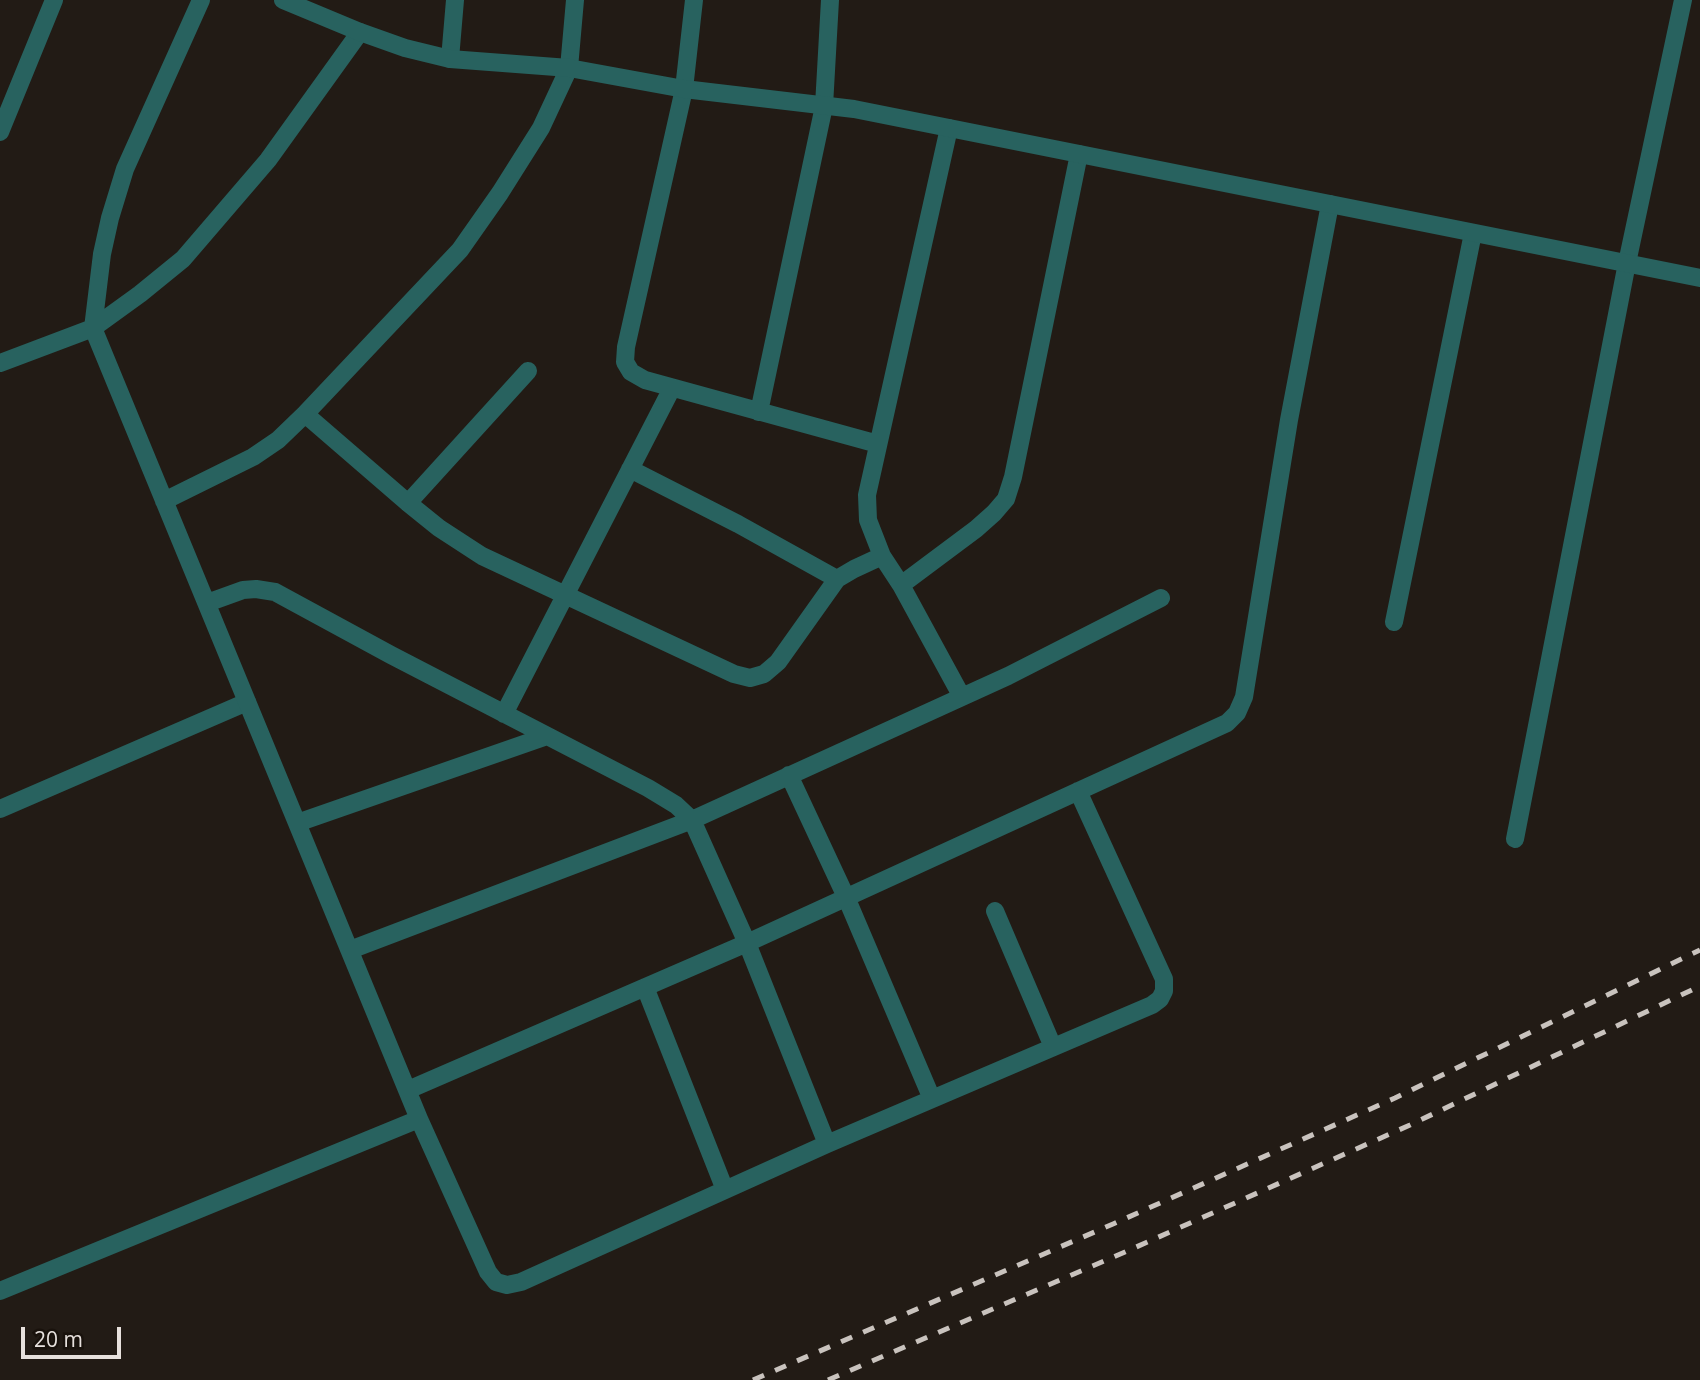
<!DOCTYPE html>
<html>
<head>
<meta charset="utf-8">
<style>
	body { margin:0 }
	#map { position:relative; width:1700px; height:1380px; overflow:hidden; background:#221b15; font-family:"Open Sans",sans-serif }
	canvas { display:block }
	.scale { position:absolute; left:21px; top:1327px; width:100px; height:32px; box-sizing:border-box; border:4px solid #e7e1dd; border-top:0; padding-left:9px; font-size:21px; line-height:24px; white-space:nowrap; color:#e7e1dd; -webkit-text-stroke:5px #19120c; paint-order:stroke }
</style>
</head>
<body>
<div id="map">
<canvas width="1700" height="1380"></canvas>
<div class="scale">20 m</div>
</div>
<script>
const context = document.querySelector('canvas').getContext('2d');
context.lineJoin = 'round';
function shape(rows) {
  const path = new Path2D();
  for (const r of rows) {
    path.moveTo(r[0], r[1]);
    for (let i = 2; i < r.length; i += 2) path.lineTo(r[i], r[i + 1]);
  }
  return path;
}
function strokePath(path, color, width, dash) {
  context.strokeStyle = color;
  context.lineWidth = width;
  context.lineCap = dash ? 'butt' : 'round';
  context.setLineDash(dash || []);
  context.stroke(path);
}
const service = shape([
	[0,809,247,702]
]);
const minor = shape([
	[694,0,684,89,626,347,625,362,631,372,645,380,878,444],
	[450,59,455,0],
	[949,128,867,495,868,520,882,556,901,585,962,697],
	[0,132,54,0],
	[93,328,140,294,183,259,268,160,360,32],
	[93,328,102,254,110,218,125,169,201,0],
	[0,363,93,328,419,1119,0,1291],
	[759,412,824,106,830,0],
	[305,414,408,503,439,528,482,556,734,674,750,678,764,674,778,662,837,579,854,569,882,556],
	[630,469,738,524,837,579],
	[164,501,253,457,278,440,305,414,460,250,500,193,541,128,569,68,575,0],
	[408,503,528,371],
	[901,585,976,529,994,513,1006,499,1013,477,1079,154],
	[207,603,243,590,256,589,275,592,391,655,648,788,676,805,692,820,747,943,827,1144],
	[1394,622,1473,233],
	[504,714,672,388],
	[789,775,846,897,932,1099],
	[297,823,547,736],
	[1515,839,1627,263,1683,0],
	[995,911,1053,1047],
	[350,950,692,820,1008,676,1161,598],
	[645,987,725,1190],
	[408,1090,747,943,1227,723,1237,713,1244,697,1289,420,1330,204],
	[419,1119,488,1272,496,1282,507,1285,521,1282,827,1144,1152,1005,1160,999,1164,991,1164,979,1078,791]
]);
const tertiary = shape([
	[283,0,360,32,405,48,450,59,569,68,684,89,854,109,1700,278]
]);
const rail = shape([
	[753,1380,1113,1224,1395,1098,1700,950],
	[828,1380,1125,1252,1410,1125,1700,986]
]);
strokePath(service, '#28625f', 18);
strokePath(minor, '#28625f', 18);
strokePath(tertiary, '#28625f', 18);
strokePath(rail, '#c9c3be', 5, [12, 12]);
</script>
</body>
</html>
